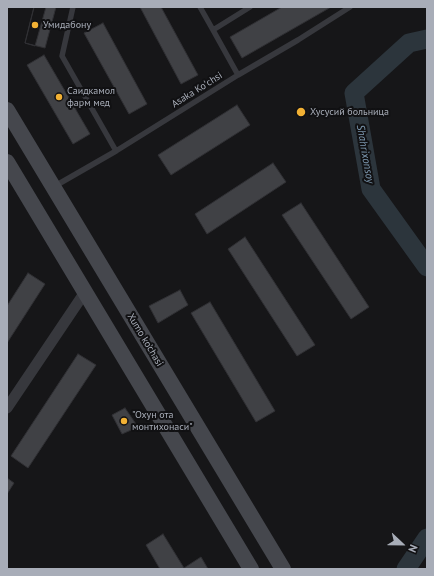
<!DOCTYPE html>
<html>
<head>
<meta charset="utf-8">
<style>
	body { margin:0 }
	#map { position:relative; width:434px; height:576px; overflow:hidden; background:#161618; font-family:"PT Sans",sans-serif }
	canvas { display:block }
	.frame { position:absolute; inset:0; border:8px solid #a8adb8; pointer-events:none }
	.north { position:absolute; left:382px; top:524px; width:40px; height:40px; -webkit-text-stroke:3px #111113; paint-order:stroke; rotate:112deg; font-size:11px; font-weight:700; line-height:16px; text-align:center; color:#a8adb8 }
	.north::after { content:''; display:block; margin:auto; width:14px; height:18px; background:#a8adb8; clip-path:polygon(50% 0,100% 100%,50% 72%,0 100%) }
</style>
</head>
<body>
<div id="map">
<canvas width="434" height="576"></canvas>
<div class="frame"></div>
<div class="north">N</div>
</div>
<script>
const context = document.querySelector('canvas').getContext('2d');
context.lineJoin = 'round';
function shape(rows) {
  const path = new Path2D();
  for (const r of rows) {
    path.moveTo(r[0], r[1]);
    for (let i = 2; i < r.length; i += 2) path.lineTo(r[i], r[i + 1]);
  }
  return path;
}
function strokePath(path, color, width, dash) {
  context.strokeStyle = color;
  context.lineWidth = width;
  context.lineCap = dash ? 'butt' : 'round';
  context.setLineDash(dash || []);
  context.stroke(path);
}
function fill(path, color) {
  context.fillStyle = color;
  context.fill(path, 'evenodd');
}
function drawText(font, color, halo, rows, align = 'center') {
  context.font = font + ' "PT Sans",sans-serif';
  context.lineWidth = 4;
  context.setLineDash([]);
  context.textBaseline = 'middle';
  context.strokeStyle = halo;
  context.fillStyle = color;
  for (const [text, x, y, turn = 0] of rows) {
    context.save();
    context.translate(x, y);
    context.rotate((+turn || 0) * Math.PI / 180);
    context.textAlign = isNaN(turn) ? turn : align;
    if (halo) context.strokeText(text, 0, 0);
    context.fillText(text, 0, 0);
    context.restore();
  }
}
const river = shape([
	[427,39,409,43,354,93,371,189,427,267],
	[406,569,427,538]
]);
const building = shape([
	[34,7,56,7,45,48,25,43,34,7],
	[34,7,46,7,35,46,25,43,34,7],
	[140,7,161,7,198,75,181,84,140,7],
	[282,7,331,7,242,58,230,37,282,7],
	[103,23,147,104,129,114,84,33,103,23],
	[44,55,90,134,73,144,27,65,44,55],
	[237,105,250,125,171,175,158,155,237,105],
	[273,163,286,182,207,234,195,214,273,163],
	[301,203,369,307,351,319,282,215,301,203],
	[245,237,315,345,297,356,228,249,245,237],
	[28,273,45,284,7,343,7,306,28,273],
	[180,290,188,305,158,323,149,306,180,290],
	[210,302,275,411,256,422,191,313,210,302],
	[78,354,96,365,28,468,11,456,78,354],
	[125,408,138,427,122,434,112,415,125,408],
	[7,478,14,483,7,494,7,478],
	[163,534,184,568,201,557,208,569,160,569,146,545,163,534]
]);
const lane = shape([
	[73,7,62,56,116,151],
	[200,7,213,30],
	[238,75,213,30,250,7],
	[55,186,116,151,238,75,298,40,350,7]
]);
const street = shape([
	[7,408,85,292]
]);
const secondary = shape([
	[7,110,283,569],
	[7,162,251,569]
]);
const markers = [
	[35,25,4,"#f2b134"],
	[59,97,4,"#f2b134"],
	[301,112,5,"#f2b134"],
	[124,421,4,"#f2b134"]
];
const poiNames = [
	["Умидабону",43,25],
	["Саидкамол",67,91],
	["фарм мед",67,103],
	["Хусусий больница",310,112],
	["\"Охун ота",132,415],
	["монтихонаси\"",132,427]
];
const streetNames = [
	["Asaka Koʻchsi",197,90,-32],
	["Xumo ko’chasi",145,340,59]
];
const waterNames = [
	["Shahrixonsoy",365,154,80]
];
strokePath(river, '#2c353c', 19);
fill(building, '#404145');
strokePath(building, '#303034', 1);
strokePath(lane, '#37383d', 5.5);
strokePath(street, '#37383d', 11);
strokePath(secondary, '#45474d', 16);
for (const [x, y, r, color] of markers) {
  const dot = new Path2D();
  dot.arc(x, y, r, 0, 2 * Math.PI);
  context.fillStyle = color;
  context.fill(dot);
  strokePath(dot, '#111113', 1.5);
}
drawText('10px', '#a8adb8', '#111113', poiNames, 'left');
drawText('10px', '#a8adb8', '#111113', streetNames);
drawText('italic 11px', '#7f9bb3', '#111113', waterNames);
</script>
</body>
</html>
